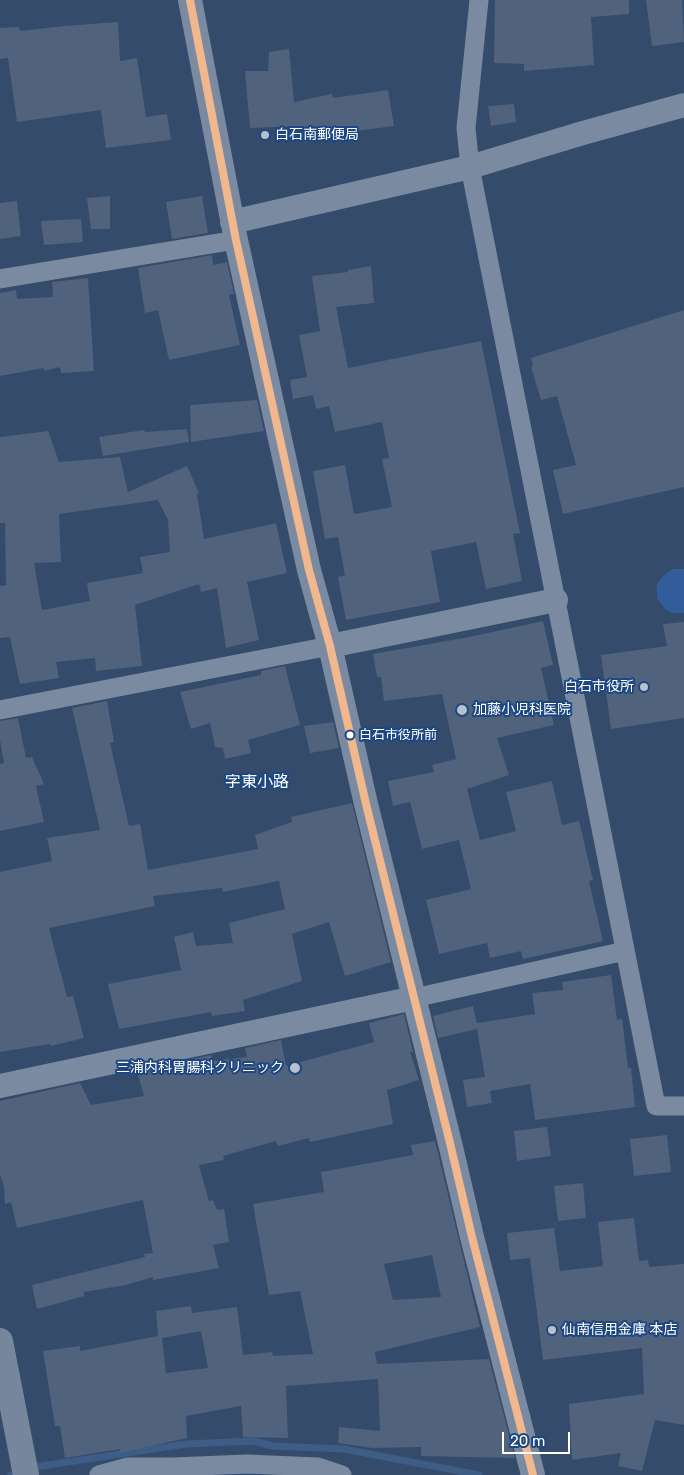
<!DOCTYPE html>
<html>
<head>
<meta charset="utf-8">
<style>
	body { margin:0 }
	#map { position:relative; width:684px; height:1475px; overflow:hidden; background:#344b6b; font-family:Rubik,sans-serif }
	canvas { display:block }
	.scale { position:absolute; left:502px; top:1432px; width:68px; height:22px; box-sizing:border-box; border:2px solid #fff; border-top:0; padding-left:6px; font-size:15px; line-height:18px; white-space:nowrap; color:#fff; -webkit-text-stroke:4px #1d4782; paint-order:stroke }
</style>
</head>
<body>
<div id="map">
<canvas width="684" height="1475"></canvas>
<div class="scale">20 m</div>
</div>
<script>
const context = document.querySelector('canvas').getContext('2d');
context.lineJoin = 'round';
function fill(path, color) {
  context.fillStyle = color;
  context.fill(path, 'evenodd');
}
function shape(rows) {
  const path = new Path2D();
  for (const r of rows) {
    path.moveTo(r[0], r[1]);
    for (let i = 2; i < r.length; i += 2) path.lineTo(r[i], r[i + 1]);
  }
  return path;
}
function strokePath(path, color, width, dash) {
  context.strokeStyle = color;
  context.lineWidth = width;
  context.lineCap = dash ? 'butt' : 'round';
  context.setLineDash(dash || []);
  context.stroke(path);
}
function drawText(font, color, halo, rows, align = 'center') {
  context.font = font + ' Rubik,"Noto Sans JP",sans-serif';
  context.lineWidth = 4;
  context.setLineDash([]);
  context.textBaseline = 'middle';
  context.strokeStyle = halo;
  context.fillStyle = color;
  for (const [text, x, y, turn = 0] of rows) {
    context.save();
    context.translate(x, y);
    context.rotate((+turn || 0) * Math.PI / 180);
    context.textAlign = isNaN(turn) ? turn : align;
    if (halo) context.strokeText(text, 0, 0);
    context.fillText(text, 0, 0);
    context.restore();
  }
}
const green = shape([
	[672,569,684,569,684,613,673,613,666,610,657,598,657,584,661,578]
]);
const stream = shape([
	[11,1475,28,1468,186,1444,253,1441,273,1446,344,1449,479,1475]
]);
const building = shape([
	[495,0,629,0,629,14,591,17,594,65,524,71,524,64,494,63],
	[646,0,682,0,684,42,652,46],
	[118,22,120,61,137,58,146,117,167,114,171,140,106,148,101,110,17,122,8,58,0,59,0,28,19,27,20,31,64,26],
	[289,49,294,102,332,94,333,98,388,90,394,126,357,131,304,143,300,126,250,128,245,71,268,71,269,52],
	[514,104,516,122,491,126,488,106],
	[110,196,110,229,91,229,87,198],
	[202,196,208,233,172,239,166,202],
	[17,201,21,236,0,239,0,203],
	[81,219,83,242,44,245,41,221],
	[212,255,213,265,227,262,234,294,229,295,240,345,169,360,158,310,145,313,138,268],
	[371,266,374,303,336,307,348,368,481,341,520,533,513,534,522,581,486,589,476,542,431,551,440,602,346,620,338,577,345,575,338,537,325,539,313,471,345,465,354,514,392,507,382,459,389,458,382,422,335,432,329,406,316,409,313,395,293,399,290,380,307,377,299,335,320,331,312,276,348,272,348,270],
	[88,278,94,371,61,373,60,367,44,371,44,368,0,376,0,293,16,290,17,299,53,297,52,282],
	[684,310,684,487,563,514,553,470,576,465,557,396,541,400,531,367,533,366,531,358],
	[257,400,264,431,191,442,190,405],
	[187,429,189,442,103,456,99,437,144,430,145,432],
	[48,431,59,462,120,457,128,492,187,466,199,493,197,494,204,539,276,523,287,573,247,582,259,640,226,648,217,588,201,592,199,584,135,605,142,666,96,671,95,658,56,662,59,678,20,684,10,637,0,638,0,586,6,585,5,523,0,523,0,437],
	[158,500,168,520,170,552,140,557,143,573,87,583,90,601,42,610,34,563,61,562,59,514],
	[543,621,553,665,541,668,554,725,497,738,509,775,467,789,480,840,516,831,506,792,552,781,562,825,579,821,593,880,589,881,603,941,523,959,521,951,490,958,487,943,439,954,426,900,471,889,459,840,422,849,410,802,393,806,388,781,434,772,432,765,456,759,442,694,384,701,381,677,377,677,373,654,469,637],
	[684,622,684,718,611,729,601,655,667,646,663,624],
	[285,666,300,725,248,740,251,753,225,759,223,748,215,747,210,723,191,729,180,692,261,675,261,671],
	[107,701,114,742,110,743,129,826,140,824,148,870,258,849,255,835,292,822,291,817,352,803,391,962,345,976,329,922,292,934,302,981,243,1000,245,1011,212,1016,211,1012,119,1029,108,984,181,970,174,937,193,932,196,946,233,943,229,923,285,909,279,881,223,892,222,888,153,896,155,906,49,928,67,997,73,996,84,1038,51,1046,50,1044,0,1052,0,872,52,861,47,838,100,830,72,708],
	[18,718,26,758,32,757,44,784,36,786,44,822,0,831,0,764,4,763,0,740,0,721],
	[333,722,339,748,310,753,304,726],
	[611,975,617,1020,622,1019,628,1068,631,1068,635,1107,535,1120,530,1084,490,1091,492,1103,467,1107,463,1080,485,1077,477,1029,438,1038,433,1016,473,1006,477,1023,535,1014,532,993,563,990,562,982],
	[404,1014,413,1052,410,1052,419,1080,387,1090,393,1124,310,1142,309,1138,278,1146,276,1141,223,1156,224,1160,199,1165,209,1201,213,1200,217,1210,224,1209,229,1242,213,1245,219,1268,153,1280,153,1277,126,1285,84,1292,84,1296,37,1309,32,1285,145,1257,144,1254,153,1253,143,1200,17,1228,11,1202,5,1204,4,1187,0,1174,0,1101,80,1083,91,1105,144,1096,137,1071,211,1055,213,1061,247,1057,245,1048,281,1040,286,1066,374,1042,369,1023],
	[547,1127,551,1156,517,1161,514,1131],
	[667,1135,671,1172,634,1176,630,1139],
	[435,1141,480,1327,375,1352,377,1364,489,1359,515,1458,421,1456,421,1447,372,1448,338,1443,339,1427,380,1431,378,1379,286,1386,288,1438,243,1437,241,1406,186,1416,187,1438,120,1453,120,1449,65,1458,60,1426,55,1426,43,1351,80,1346,80,1351,158,1336,156,1311,191,1306,192,1313,237,1307,243,1355,272,1352,273,1356,313,1354,300,1291,269,1295,253,1204,324,1192,321,1172,413,1155,411,1145],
	[432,1255,441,1297,393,1300,384,1264],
	[201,1331,208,1368,166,1373,162,1338],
	[583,1183,586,1218,558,1221,554,1186],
	[634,1218,639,1261,648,1260,649,1267,684,1264,684,1425,655,1420,642,1471,618,1466,621,1453,572,1460,569,1404,644,1394,642,1348,543,1360,530,1258,510,1260,507,1233,554,1228,560,1271,603,1266,598,1222]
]);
const minor = shape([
	[479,0,466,128,470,167,656,1106,684,1106],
	[0,279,236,240],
	[0,710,330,646],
	[414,998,625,951],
	[99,1475,128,1467,173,1467,247,1464,318,1467,342,1475]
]);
const tertiary = shape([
	[190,0,236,240,309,570,330,646,366,804,450,1143,472,1237,533,1475],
	[232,222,470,167,583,133,684,105],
	[330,646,556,600],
	[0,1086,414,998]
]);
const secondary = shape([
	[0,1341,26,1475]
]);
const bus1 = shape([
	[190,0,236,240,309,570,330,646,366,804,450,1143,472,1237,533,1475]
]);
const markers = [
	[265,135,5,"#b8c0cb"],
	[644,687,5,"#b8c0cb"],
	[462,710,6,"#b8c0cb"],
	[350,735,4.5,"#fff"],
	[295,1068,6,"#b8c0cb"],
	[552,1330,5,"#b8c0cb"]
];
const busNames = [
	["白石市役所前",359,735]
];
const poiNames = [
	["白石南郵便局",275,135],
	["白石市役所",634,687,"right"],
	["加藤小児科医院",473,710],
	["三浦内科胃腸科クリニック",284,1068,"right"],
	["仙南信用金庫 本店",562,1330]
];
const quarterNames = [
	["字東小路",257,782]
];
fill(green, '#315d9a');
strokePath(stream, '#3d5c86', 7);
fill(building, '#50627c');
strokePath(minor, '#7a8ba1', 19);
strokePath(tertiary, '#7a8ba1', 24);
strokePath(secondary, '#75869d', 26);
strokePath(bus1, '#f1b78d', 8);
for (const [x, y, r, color] of markers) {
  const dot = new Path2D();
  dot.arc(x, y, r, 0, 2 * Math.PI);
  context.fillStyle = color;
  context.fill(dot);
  strokePath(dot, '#1d4782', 2);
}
drawText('13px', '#fff', '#1d4782', busNames, 'left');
drawText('14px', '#fff', '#1d4782', poiNames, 'left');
drawText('16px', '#fff', '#1d4782', quarterNames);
</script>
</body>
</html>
